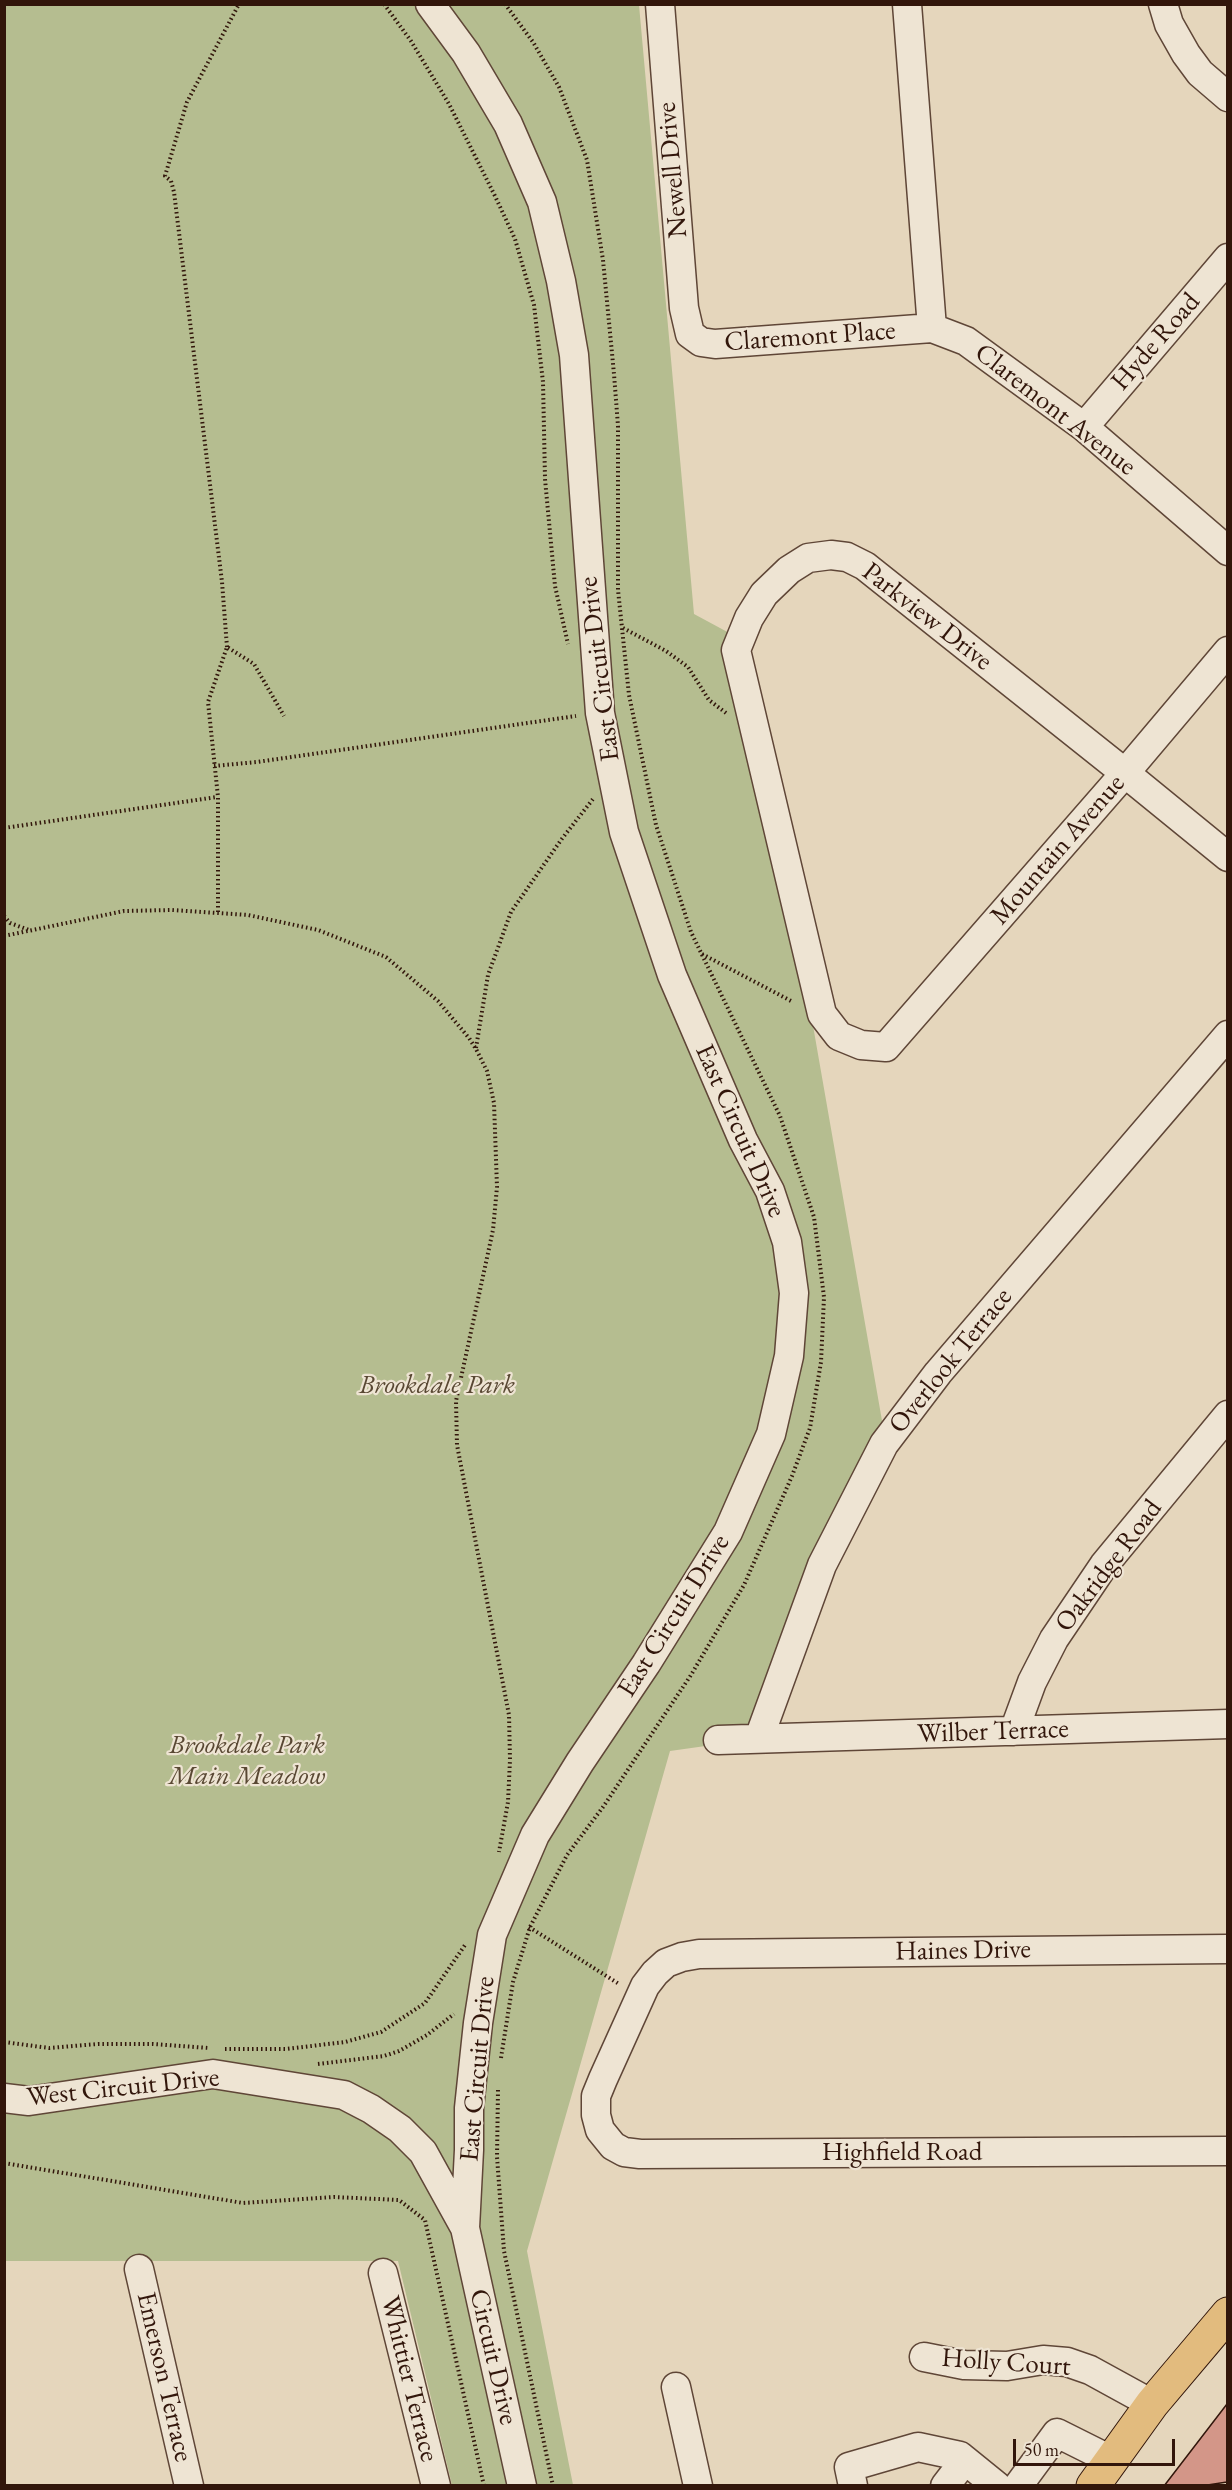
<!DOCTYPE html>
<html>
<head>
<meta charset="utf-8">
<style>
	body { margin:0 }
	#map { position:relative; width:1232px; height:2490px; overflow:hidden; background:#e5d6bc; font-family:"EB Garamond",serif }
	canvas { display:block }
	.frame { position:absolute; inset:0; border:6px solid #32160b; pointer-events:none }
	.scale { position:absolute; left:1013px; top:2439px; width:162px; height:27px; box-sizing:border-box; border:3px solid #32160b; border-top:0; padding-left:8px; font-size:18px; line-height:21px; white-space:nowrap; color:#32160b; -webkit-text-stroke:4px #eee4d3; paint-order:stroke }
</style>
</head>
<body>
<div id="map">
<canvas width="1232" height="2490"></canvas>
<div class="frame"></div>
<div class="scale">50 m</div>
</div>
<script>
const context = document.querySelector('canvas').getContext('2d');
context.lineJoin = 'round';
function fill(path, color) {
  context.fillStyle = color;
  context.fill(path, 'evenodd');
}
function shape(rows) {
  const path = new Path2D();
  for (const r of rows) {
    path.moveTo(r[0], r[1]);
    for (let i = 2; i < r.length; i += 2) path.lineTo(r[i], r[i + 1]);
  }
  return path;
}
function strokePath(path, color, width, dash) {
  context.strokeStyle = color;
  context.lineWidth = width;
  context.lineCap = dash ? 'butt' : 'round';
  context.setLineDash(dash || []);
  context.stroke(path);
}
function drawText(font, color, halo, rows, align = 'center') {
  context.font = font + ' "EB Garamond",serif';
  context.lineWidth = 4.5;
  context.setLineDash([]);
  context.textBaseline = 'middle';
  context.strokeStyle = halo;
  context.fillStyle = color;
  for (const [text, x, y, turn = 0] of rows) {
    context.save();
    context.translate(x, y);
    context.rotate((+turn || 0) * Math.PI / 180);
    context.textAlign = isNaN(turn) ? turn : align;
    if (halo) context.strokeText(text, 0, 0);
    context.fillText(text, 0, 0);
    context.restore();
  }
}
const green = shape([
	[4,5,639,5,694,614,746,642,888,1455,741,1741,670,1751,527,2251,573,2485,452,2485,398,2261,5,2261]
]);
const building = shape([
	[1227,2404,1227,2482,1201,2486,1164,2486,1227,2404]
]);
const path = shape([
	[384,4,411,41,449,104,495,196,515,239,534,305,543,382,545,479,555,586,568,644],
	[623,628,666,651,688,667,709,700,726,713],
	[227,647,222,582,174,192,171,181,165,176,187,102,239,4],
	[214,766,257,762,576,716],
	[4,828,217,797],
	[218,912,218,797,208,702,227,647,254,664,284,716],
	[4,916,10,923,29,930],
	[4,936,124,911,172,910,248,915,318,930,386,957,438,1001,469,1038,476,1049,487,1071,494,1103,497,1187,493,1230,456,1401,457,1445,509,1715,510,1760,508,1802,499,1852],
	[702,954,793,1002],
	[476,1048,488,975,511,912,561,840,593,799],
	[529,1927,619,1984],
	[4,2042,49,2048,98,2044,153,2044,209,2048],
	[225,2049,286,2049,345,2042,381,2032,425,2003,465,1945],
	[501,2058,513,1982,530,1927,567,1855,603,1807,691,1675,744,1585,792,1476,810,1428,821,1362,824,1297,814,1217,780,1116,691,932,656,825,629,695,618,590,618,426,614,374,603,260,587,160,559,87,533,42,505,4],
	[318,2064,384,2056,399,2051,427,2035,454,2014],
	[498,2090,497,2157,504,2251,553,2486],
	[4,2163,243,2203,334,2197,399,2200,425,2220,484,2486]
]);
const minor = shape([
	[430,4,466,53,508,124,542,202,561,281,574,355,600,713,624,832,672,975,743,1140,770,1191,787,1242,794,1293,789,1356,771,1434,728,1532,646,1664,580,1762,535,1835,492,1935,478,2023,469,2108,469,2150,465,2228,522,2486],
	[660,4,684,308,690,334,701,342,715,344,932,328,966,341,1084,427,1228,551],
	[907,4,932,328],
	[1163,4,1169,24,1186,54,1200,73,1228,97],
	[1084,427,1228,258],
	[1228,651,1125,773,886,1047,861,1045,839,1036,822,1014,736,650,749,618,764,594,789,570,808,558,831,555,847,557,865,566,1125,773,1228,857],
	[1014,1731,1032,1682,1054,1639,1104,1565,1228,1415],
	[759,1738,822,1565,884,1444,938,1373,1228,1035],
	[718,1740,1228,1724],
	[1228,1949,699,1954,682,1957,666,1963,655,1973,645,1986,603,2079,596,2096,596,2115,600,2130,613,2146,624,2152,640,2154,1228,2151],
	[4,2098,29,2101,213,2074,344,2095,371,2109,400,2129,423,2152,465,2228],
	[139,2269,189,2486],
	[383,2273,436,2486],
	[924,2357,964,2365,1007,2366,1043,2360,1067,2362,1090,2370,1152,2404],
	[676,2387,698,2486],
	[853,2486,849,2467,918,2447,960,2456,997,2486],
	[945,2486,965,2460],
	[1018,2486,1057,2433,1111,2460]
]);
const major = shape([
	[1093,2486,1152,2404,1228,2314]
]);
const streetNames = [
	["Newell Drive",673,170,-95],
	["Claremont Place",810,337,-4],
	["Hyde Road",1156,342,-49],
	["Claremont Avenue",1055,410,38],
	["Parkview Drive",927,617,38],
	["East Circuit Drive",600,669,-97],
	["Mountain Avenue",1058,850,-49],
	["East Circuit Drive",740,1131,66],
	["Overlook Terrace",951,1361,-51],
	["Oakridge Road",1109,1566,-53],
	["East Circuit Drive",674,1616,-58],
	["Wilber Terrace",993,1732,-2],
	["Haines Drive",963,1951,-1],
	["East Circuit Drive",478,2069,-85],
	["West Circuit Drive",123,2088,-6],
	["Highfield Road",902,2153],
	["Circuit Drive",493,2357,77],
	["Holly Court",1006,2363,4],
	["Emerson Terrace",164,2377,77],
	["Whittier Terrace",409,2379,76]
];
const parkNames = [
	["Brookdale Park",437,1386],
	["Brookdale Park",247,1746],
	["Main Meadow",247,1777]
];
fill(green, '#b5bd90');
fill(building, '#d39688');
strokePath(building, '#32160b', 1.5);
strokePath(minor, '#5f4637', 31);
strokePath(major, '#32160b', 35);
strokePath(path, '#32160b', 4, [1.5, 3]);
strokePath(minor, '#eee4d3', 28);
strokePath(major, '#e2bb7e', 33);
drawText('27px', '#32160b', '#eee4d3', streetNames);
drawText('italic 27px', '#594833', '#eee4d3', parkNames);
</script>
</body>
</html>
